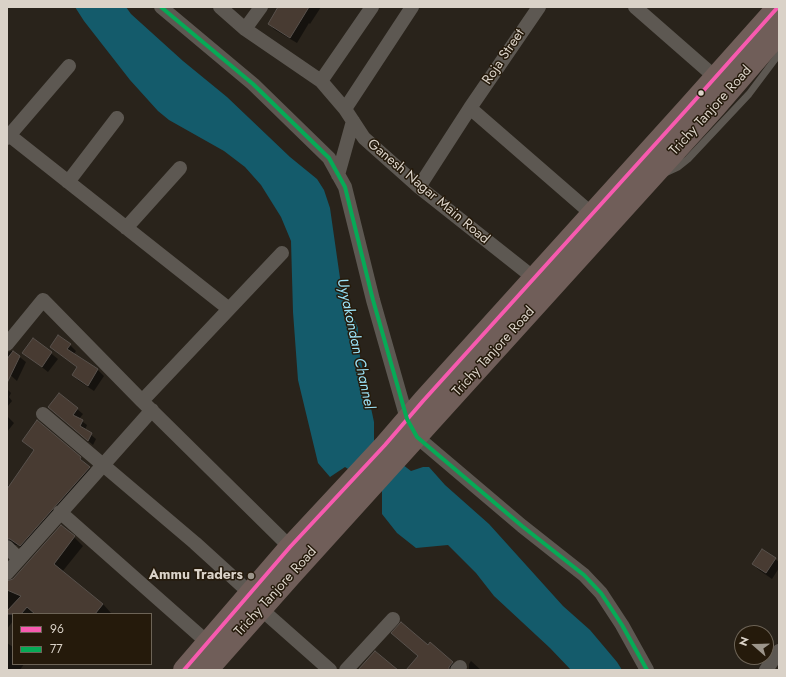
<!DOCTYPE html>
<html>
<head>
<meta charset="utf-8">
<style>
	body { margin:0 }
	#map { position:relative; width:786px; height:677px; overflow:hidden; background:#29231b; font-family:Jost,sans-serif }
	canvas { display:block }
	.frame { position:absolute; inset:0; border:8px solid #dad2c8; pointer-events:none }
	.legend { position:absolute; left:12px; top:613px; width:140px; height:52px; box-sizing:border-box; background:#251a0b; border:1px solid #6d6457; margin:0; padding:5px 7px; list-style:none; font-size:12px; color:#dad2c8 }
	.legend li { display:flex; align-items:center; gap:8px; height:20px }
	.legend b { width:20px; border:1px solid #6d6457 }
	.north { position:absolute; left:734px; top:625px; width:40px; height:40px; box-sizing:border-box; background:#251a0b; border:1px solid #6d6457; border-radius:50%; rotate:290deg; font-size:11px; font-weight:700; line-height:16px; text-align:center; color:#dad2c8 }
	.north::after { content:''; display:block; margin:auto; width:14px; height:18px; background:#9c958b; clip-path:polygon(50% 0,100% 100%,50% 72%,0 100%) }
</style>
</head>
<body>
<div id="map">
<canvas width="786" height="677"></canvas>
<div class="frame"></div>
<ul class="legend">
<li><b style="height:5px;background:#f75aaf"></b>96</li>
<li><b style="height:5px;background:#06aa56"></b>77</li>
</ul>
<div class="north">N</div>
</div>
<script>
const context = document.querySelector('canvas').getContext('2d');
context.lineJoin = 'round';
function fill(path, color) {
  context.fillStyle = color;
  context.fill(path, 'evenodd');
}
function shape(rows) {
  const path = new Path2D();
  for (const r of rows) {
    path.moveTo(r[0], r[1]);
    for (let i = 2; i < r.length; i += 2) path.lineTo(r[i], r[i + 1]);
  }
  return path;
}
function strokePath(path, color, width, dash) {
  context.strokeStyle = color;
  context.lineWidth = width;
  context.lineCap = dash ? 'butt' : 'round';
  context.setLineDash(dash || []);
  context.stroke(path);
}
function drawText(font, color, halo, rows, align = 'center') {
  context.font = font + ' Jost,sans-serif';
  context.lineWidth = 3;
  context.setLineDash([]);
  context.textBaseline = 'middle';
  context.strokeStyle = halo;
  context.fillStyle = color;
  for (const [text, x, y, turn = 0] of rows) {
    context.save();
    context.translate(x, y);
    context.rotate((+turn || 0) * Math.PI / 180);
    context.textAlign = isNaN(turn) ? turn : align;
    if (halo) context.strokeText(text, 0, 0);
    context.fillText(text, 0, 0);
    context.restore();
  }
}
const water = shape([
	[75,7,126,7,131,14,183,61,227,97,290,157,317,179,324,190,330,208,342,292,358,328,358,347,374,422,374,440,378,446,411,471,423,467,429,467,445,485,489,524,563,606,590,630,617,662,622,670,571,670,550,648,494,596,476,573,448,545,416,548,397,533,382,514,382,491,345,467,330,477,318,463,298,380,293,312,291,241,281,217,261,185,245,167,224,151,169,120,158,111,130,80,84,21]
]);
const shadow = shape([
	[280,7,321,7,310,24,309,23,297,43,275,30,269,24],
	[33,339,58,359,48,372,24,353],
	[70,345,76,351,74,354,98,370,104,376,94,391,79,381,73,375,78,368,51,347],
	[12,351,26,362,17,381,7,372,7,353],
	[7,389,11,393,9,397,12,401,7,407],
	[59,394,83,414,79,419,87,425,85,430,96,439,93,445,54,412],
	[7,416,14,423,7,432],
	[23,441,80,458,96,474,27,552,17,545,12,545,7,543,7,484,10,486,34,451],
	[74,537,83,546,62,572,103,604,111,613,13,614,13,621,7,629,7,564,9,577,8,582,9,582],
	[775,559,779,562,779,568,772,579,759,570,753,564],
	[7,643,13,647,13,664,24,664,20,670,7,670],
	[428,646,452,663,459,670,407,670],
	[471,661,481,670,469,670,469,664]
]);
const building = shape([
	[278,7,309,7,290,38,268,24,278,7],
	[58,335,71,344,67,349,98,369,88,386,72,375,77,367,50,347,58,335],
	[33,338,52,352,42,367,22,353,33,338],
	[13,351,20,356,7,383,7,359,13,351],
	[59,393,78,408,73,415,83,420,80,426,92,433,88,441,48,407,59,393],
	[37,420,81,457,80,459,90,467,20,546,10,539,7,539,7,489,34,450,22,441,37,420],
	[61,525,75,536,54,564,103,604,95,614,35,614,27,607,21,614,7,614,7,611,21,596,7,590,7,581,13,579,61,525],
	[762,549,776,558,766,573,752,564,762,549],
	[401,622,428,645,430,642,453,662,449,667,449,670,406,670,418,656,391,633,401,622],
	[375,651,398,670,358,670,375,651]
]);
const lane = shape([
	[665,173,678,167,688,159,749,94,779,54]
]);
const street = shape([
	[161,7,253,84,329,158,345,187,373,300,407,419,417,437,522,526,584,575,601,593,622,625,647,670],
	[220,7,245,29,321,81,345,109,364,138,419,187,534,278],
	[635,7,715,77],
	[245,29,261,7],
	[321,81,372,7],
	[470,108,592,214],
	[345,109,412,7],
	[9,135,229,309],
	[7,138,69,66],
	[338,175,353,121],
	[68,182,117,118],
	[419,187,470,108,539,7],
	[126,228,180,168],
	[282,253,142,401,290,547],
	[7,344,43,300,142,401],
	[43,414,195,543,250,593],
	[60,512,207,642],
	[7,547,19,559],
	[7,573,152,410],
	[261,609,330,670],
	[346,670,393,619],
	[457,670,460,667],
	[766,670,779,651]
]);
const highway = shape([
	[184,670,290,547,385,445,423,401,688,108,778,7],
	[207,670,293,573,716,106,779,33]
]);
const bus1 = shape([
	[184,670,290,547,385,445,423,401,688,108,778,7]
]);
const bus2 = shape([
	[161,7,253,84,329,158,345,187,373,300,407,419,417,437,522,526,584,575,601,593,622,625,647,670]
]);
const markers = [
	[701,93,3.5,"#dad2c8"],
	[251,576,4,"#9c958b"]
];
const streetNames = [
	["Roja Street",504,57,-56],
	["Trichy Tanjore Road",711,111,-48],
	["Ganesh Nagar Main Road",428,192,40],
	["Trichy Tanjore Road",494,352,-48],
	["Trichy Tanjore Road",276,592,-48]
];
const poiNames = [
	["Ammu Traders",243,576]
];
const waterNames = [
	["Uyyakondan Channel",355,344,78]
];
fill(water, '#145b6b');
fill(shadow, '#0007');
fill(building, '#483b32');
strokePath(building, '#58514c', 1);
strokePath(lane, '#5d5852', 7);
strokePath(street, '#5d5852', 14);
strokePath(highway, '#705e59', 22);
strokePath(bus1, '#f75aaf', 4);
strokePath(bus2, '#06aa56', 4);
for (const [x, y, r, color] of markers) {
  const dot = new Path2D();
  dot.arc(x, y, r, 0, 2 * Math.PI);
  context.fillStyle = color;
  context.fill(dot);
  strokePath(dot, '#251a0b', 1.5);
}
drawText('14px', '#dad2c8', '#251a0b', streetNames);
drawText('bold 14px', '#dad2c8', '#251a0b', poiNames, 'right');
drawText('italic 15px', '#9be1f6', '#251a0b', waterNames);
</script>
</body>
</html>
